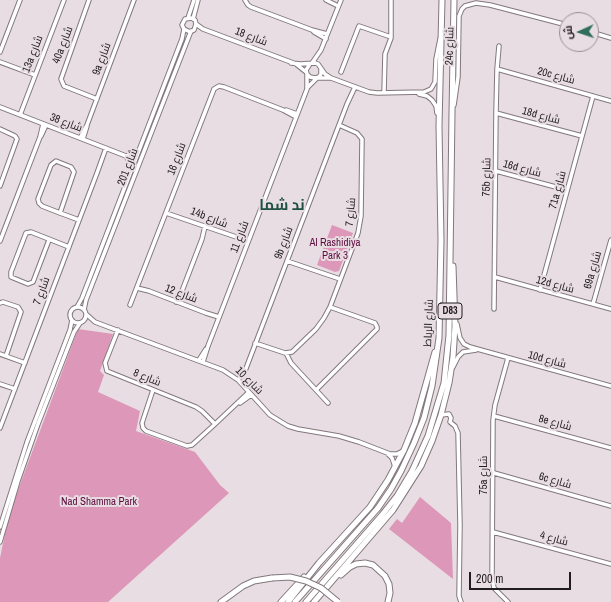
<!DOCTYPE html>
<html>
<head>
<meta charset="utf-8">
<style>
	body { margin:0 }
	#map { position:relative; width:611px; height:602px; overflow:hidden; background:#e8dde2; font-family:"Archivo Narrow",Cairo,sans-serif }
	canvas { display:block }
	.north { position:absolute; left:559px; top:12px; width:40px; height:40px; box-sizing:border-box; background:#e8dde2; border:1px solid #989094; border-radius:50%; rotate:267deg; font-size:11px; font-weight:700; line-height:16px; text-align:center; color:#211d1f }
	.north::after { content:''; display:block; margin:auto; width:14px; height:18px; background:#306e5b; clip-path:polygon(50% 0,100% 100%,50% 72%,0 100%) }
	.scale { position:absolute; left:469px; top:572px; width:102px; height:18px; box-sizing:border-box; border:2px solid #211d1f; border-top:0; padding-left:5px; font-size:12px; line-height:14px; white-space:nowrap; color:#211d1f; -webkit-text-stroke:3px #e8dde2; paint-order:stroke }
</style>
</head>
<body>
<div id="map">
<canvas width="611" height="602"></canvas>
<div class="north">ش</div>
<div class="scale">200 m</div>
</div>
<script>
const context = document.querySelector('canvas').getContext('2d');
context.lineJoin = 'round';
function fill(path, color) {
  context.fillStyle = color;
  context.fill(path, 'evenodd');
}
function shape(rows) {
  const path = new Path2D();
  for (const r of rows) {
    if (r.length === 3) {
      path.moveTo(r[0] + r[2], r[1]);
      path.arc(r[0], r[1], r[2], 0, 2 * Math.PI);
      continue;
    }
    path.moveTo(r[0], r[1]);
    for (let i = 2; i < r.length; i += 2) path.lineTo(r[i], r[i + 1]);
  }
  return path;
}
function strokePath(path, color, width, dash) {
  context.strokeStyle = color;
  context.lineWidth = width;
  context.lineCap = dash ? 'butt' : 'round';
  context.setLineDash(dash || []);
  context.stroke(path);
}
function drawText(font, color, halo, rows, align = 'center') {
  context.font = font + ' "Archivo Narrow",Cairo,sans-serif';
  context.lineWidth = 4;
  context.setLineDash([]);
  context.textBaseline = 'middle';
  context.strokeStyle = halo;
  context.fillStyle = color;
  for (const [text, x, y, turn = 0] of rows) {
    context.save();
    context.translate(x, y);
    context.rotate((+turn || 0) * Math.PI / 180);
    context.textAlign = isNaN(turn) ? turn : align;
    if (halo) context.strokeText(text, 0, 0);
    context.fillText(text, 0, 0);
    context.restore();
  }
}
const green = shape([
	[332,225,353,233,339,271,335,272,317,265],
	[78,329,113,334,100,371,104,375,98,392,140,411,136,431,195,452,220,485,229,493,108,602,0,602,0,558,9,514],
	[420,497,451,523,453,579,389,529,397,519,402,523]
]);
const minor = shape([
	[89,0,61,79,64,86,97,99],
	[245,0,248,5,251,7,312,30,327,34],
	[326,0,338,6],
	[188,18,194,0],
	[193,19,198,0],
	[196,24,194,30,190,32,184,29,182,25,185,19,192,18,195,20,196,24,203,29,296,64,306,72],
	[314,32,326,39],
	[591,32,611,38],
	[0,52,20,0],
	[0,62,35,75],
	[291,63,301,64,315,63,318,64,325,74,331,78,369,92,377,93,424,92,431,89,435,82,436,59,440,39],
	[312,63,321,50,341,0],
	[310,64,306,70,307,74,310,77,315,78,319,77,321,74,321,69],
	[497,69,611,101],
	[341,72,359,26,391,37],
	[317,78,331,78],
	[307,88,317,78],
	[384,93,385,54,391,38,391,0],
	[419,94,427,96,432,100,436,106,437,113],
	[454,105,458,77,459,16,462,9,465,6,476,3,490,5,567,25],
	[0,107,126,156,137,154],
	[286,110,297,114],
	[496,113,582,136],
	[20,115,64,0],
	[0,129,15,136,17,139,0,186],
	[41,136,46,125],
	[80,138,87,125,134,0],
	[83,139,87,126],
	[126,156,132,166],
	[496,171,567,190],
	[60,213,74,172,71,167,56,161,51,165,38,199,39,203,42,206,60,213,79,220],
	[166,213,248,241],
	[49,240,33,282,28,284,11,277,11,272,26,233,31,232,69,247],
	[0,241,40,137,43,124],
	[287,261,340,279],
	[495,277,611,309],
	[137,288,149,291,206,313,219,317],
	[540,290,593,96],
	[176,302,182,291,202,239,205,226],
	[0,303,3,302,18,307,21,312,6,356],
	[593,304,611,240],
	[130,305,214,89,219,86,224,87,283,110,296,117],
	[77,307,82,298,182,39,184,29],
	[78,315,8],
	[494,309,496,113,497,69,499,46],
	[84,310,86,300,191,31],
	[86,314,95,322,223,370,238,380,270,415,288,426,298,429,339,436,359,442,390,454,397,454,403,451],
	[457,324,460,338,464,344,470,347,611,386],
	[118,330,105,363,107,371,196,407,202,411,215,424],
	[255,343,285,353,292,352,316,329,324,318,330,307,358,233,361,216,362,139,357,133,339,125],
	[286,353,291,363,328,403],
	[0,354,25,363],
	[199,360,206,349],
	[203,362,208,346,307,89,307,75],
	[453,367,458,357,463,352,476,350],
	[238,380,245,371,347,104,355,87],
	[0,384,15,389],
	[153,390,142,423,143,428,146,431,187,446,192,445,214,425,249,392],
	[316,390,377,329,377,327,375,323,330,307],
	[240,403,251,395],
	[441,415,449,414,451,418,450,422,455,426,458,433,460,525,459,596,461,602],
	[494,416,611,448],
	[0,428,97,173,106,148],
	[388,454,392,458,395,467],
	[494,473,611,506],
	[0,527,27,442,70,330,72,320],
	[493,532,611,564],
	[0,542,18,481,38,424,74,332,80,323],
	[508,602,494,588,492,578,493,420,495,405,508,358]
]);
const highway = shape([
	[341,575,350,567,356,564,365,563,373,565,385,576,389,584,390,593,388,602],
	[221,602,243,586,254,581,272,578],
	[281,602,304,577],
	[288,602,319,563,370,507,388,480,404,450,415,423,435,352],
	[295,602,378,508,391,489,401,471,414,443,424,418,432,386,439,338,441,240,439,126,442,0],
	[306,602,382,515,397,496,412,471,428,436,444,383,449,335,452,113,454,0],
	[314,602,393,510,421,466,432,441,441,415,449,383,453,357,455,326,453,266]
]);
const highwayBridge = shape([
	[272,578,290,577,306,581,321,588,338,602]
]);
const shields = [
	[450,311,24]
];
const shieldNames = [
	["D83",450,311]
];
const streetNames = [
	["شارع 18",251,37,21],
	["40a شارع",63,45,-69],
	["24c شارع",450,46,-89],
	["13a شارع",33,54,-69],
	["9a شارع",102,59,-69],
	["20c شارع",556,76,15],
	["18d شارع",541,116,15],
	["شارع 38",66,123,21],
	["شارع 16",177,159,-69],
	["شارع 201",128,167,-69],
	["16d شارع",522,169,15],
	["75b شارع",487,177,-89],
	["71a شارع",558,190,-75],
	["شارع 7",351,212,-85],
	["14b شارع",209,218,21],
	["شارع 11",240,237,-69],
	["9b شارع",284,243,-69],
	["69a شارع",593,270,-74],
	["12d شارع",555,285,15],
	["شارع 7",42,291,-70],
	["شارع 12",181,294,21],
	["شارع الرباط",429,323,-88],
	["10d شارع",547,360,15],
	["شارع 8",147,378,22],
	["شارع 10",249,381,45],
	["8e شارع",555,423,15],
	["75a شارع",484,475,-90],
	["6c شارع",555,481,16],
	["شارع 4",554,539,15]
];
const parkNames = [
	["Al Rashidiya",335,243],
	["Park 3",335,256],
	["Nad Shamma Park",99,502]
];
const districtNames = [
	["ند شما",282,206]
];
fill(green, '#dd97b9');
strokePath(minor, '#82787d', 5.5);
strokePath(highway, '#82787d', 7);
strokePath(minor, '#fff', 3.5);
strokePath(highway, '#fff', 5);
strokePath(highwayBridge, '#82787d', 7, []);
strokePath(highwayBridge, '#fff', 5);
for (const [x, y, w] of shields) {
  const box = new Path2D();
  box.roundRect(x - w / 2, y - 8, w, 16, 3);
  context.fillStyle = '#e8dde2';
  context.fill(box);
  strokePath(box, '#211d1f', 1);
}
drawText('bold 10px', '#211d1f', null, shieldNames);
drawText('11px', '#211d1f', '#e8dde2', streetNames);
drawText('11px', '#5d0c3e', '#e8dde2', parkNames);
drawText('bold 15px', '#1f5142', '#e8dde2', districtNames);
</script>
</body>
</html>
